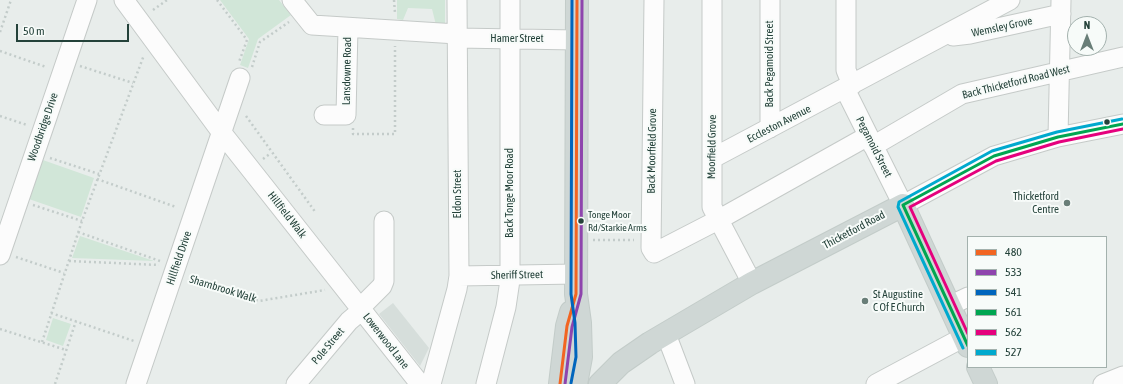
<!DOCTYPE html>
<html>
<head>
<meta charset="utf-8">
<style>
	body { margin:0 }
	#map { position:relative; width:1123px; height:384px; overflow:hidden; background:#e8edeb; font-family:"Asap Condensed",sans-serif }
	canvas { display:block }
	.legend { position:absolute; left:967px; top:236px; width:140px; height:132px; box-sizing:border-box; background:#f7fbf9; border:1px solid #a3b1ad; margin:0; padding:5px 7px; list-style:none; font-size:12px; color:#24423a }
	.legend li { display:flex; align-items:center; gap:8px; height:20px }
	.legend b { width:20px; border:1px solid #a3b1ad }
	.north { position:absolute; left:1067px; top:16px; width:40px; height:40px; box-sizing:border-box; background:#f7fbf9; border:1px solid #a3b1ad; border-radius:50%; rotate:0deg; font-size:11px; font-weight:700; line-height:16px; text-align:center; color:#24423a }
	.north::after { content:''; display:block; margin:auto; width:14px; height:18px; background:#697e78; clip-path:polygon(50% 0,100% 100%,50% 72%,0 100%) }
	.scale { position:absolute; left:16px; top:24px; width:113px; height:18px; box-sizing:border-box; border:2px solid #24423a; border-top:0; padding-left:5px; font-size:12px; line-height:14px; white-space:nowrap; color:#24423a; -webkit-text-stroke:3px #f7fbf9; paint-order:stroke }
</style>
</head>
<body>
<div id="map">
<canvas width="1123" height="384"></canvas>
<ul class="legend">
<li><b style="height:5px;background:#f26522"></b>480</li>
<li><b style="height:5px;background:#8e44ad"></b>533</li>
<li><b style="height:5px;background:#0065bd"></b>541</li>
<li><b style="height:5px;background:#00a651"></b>561</li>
<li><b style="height:5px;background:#e5007d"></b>562</li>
<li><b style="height:5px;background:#00a9ce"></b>527</li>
</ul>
<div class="north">N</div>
<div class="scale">50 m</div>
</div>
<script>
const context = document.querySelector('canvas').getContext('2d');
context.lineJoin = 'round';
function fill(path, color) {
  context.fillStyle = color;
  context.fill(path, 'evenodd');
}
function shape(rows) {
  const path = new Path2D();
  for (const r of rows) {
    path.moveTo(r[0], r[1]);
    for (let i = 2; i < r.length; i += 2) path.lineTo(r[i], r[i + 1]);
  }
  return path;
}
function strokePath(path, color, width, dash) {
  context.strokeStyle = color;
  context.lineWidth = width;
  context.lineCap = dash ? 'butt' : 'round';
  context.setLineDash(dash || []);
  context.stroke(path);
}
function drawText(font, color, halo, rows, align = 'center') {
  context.font = font + ' "Asap Condensed",sans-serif';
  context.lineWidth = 4;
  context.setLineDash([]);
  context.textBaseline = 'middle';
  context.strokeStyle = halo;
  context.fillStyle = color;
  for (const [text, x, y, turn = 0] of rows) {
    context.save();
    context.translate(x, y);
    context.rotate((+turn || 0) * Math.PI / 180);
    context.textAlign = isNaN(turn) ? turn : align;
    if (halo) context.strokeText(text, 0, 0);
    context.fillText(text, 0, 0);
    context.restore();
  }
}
const built = shape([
	[393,303,429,348,420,366,379,314]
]);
const green = shape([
	[220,0,279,0,291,15,258,39,248,68,240,65,249,39],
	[397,0,445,0,445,25,436,25,432,9,408,8,403,20,397,19],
	[40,159,94,178,81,217,26,198],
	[80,236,154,261,72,258],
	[53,318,71,324,63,346,46,340]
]);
const path = shape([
	[217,0,247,40,239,62],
	[394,0,395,13],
	[153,10,167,0],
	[0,32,11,0],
	[0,51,46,67],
	[80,66,133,83],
	[252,67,260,42,289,22],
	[0,116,27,125],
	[246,116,316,213],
	[353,128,353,134,395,134,395,46],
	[50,158,99,174],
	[263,159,271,153],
	[97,179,176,207],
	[33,205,82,221],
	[78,232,160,261],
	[593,240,634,240],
	[16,257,64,273],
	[69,261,159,265],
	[189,279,259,301,325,290],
	[51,313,134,341],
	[0,329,66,350],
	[42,342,82,221,144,55],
	[55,384,76,321]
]);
const minor = shape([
	[124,0,222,133,420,384],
	[292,0,312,25,457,34],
	[654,0,651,248,654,253,718,220,868,136],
	[712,0,712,207,752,283],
	[846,0,846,70,852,85],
	[953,36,970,34,1061,14],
	[457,38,577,40],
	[845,89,903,205,994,156,1058,137,1123,124],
	[324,115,346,115,348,28],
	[770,128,770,0],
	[1058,137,1061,0],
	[873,146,962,94,1123,57],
	[713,158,1010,0],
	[0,255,87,0],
	[459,276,576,274],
	[951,305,968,297],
	[360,308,382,286,384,281,384,221],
	[666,334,685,384],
	[136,384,240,78],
	[296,384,349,321,362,310],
	[431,384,457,289,459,276,457,0],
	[486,384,506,307,510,280,510,0],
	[876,384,964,337],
	[1103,384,1123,376]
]);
const major = shape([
	[978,367,986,384],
	[560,384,567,326,571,312],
	[576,384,581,357,580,323,576,294,577,0],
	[600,384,621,363,650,343,752,283,903,205,968,346]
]);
const bus1 = shape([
	[560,384,567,326,576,294,577,0]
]);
const bus2 = shape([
	[565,384,572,327,581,294,582,0]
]);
const bus3 = shape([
	[571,383,576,357,575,323,571,294,572,0]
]);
const bus4 = shape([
	[968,346,903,205,994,156,1058,137,1123,124]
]);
const bus5 = shape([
	[968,334,910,207,996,161,1059,142,1123,129]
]);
const bus6 = shape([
	[963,348,898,207,899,202,992,151,1057,132,1122,119]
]);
const markers = [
	[1107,122,3.5,"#24423a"],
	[1067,203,4,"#697e78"],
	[581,221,3.5,"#24423a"],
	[865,301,4,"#697e78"]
];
const busNames = [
	["Tonge Moor",588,215],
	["Rd/Starkie Arms",588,228]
];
const streetNames = [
	["Wemsley Grove",1002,27,-12],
	["Hamer Street",517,39],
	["Back Pegamoid Street",770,64,-90],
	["Lansdowne Road",347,71,-89],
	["Back Thicketford Road West",1016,82,-14],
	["Eccleston Avenue",779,124,-27],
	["Woodbridge Drive",43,127,-71],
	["Moorfield Grove",712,147,-89],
	["Pegamoid Street",874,147,63],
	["Back Moorfield Grove",652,151,-89],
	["Back Tonge Moor Road",510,193,-90],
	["Eldon Street",458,194,-90],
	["Hillfield Walk",287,215,52],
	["Thicketford Road",854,230,-28],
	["Hillfield Drive",179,258,-71],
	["Sheriff Street",517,275,-1],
	["Sharnbrook Walk",223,289,17],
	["Lowerwood Lane",386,341,52],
	["Pole Street",328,346,-50]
];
const poiNames = [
	["Thicketford",1059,197],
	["Centre",1059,210],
	["St Augustine",873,295,"left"],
	["C Of E Church",873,308,"left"]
];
fill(built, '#d6dedb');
fill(green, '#d1e6d8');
strokePath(minor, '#c5cac8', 21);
strokePath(major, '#c3ccc9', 24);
strokePath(path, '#c3ccca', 2.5, [2, 3]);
strokePath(minor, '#fcfcfc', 19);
strokePath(major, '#cfd7d5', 22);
strokePath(bus1, '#f26522', 3);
strokePath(bus2, '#8e44ad', 3);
strokePath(bus3, '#0065bd', 3);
strokePath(bus4, '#00a651', 3);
strokePath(bus5, '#e5007d', 3);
strokePath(bus6, '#00a9ce', 3);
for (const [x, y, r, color] of markers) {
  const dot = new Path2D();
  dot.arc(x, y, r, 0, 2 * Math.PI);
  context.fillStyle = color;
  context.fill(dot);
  strokePath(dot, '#f7fbf9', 1.5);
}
drawText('10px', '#24423a', '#f7fbf9', busNames, 'left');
drawText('11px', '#24423a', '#f7fbf9', streetNames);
drawText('11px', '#24423a', '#f7fbf9', poiNames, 'right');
</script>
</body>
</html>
